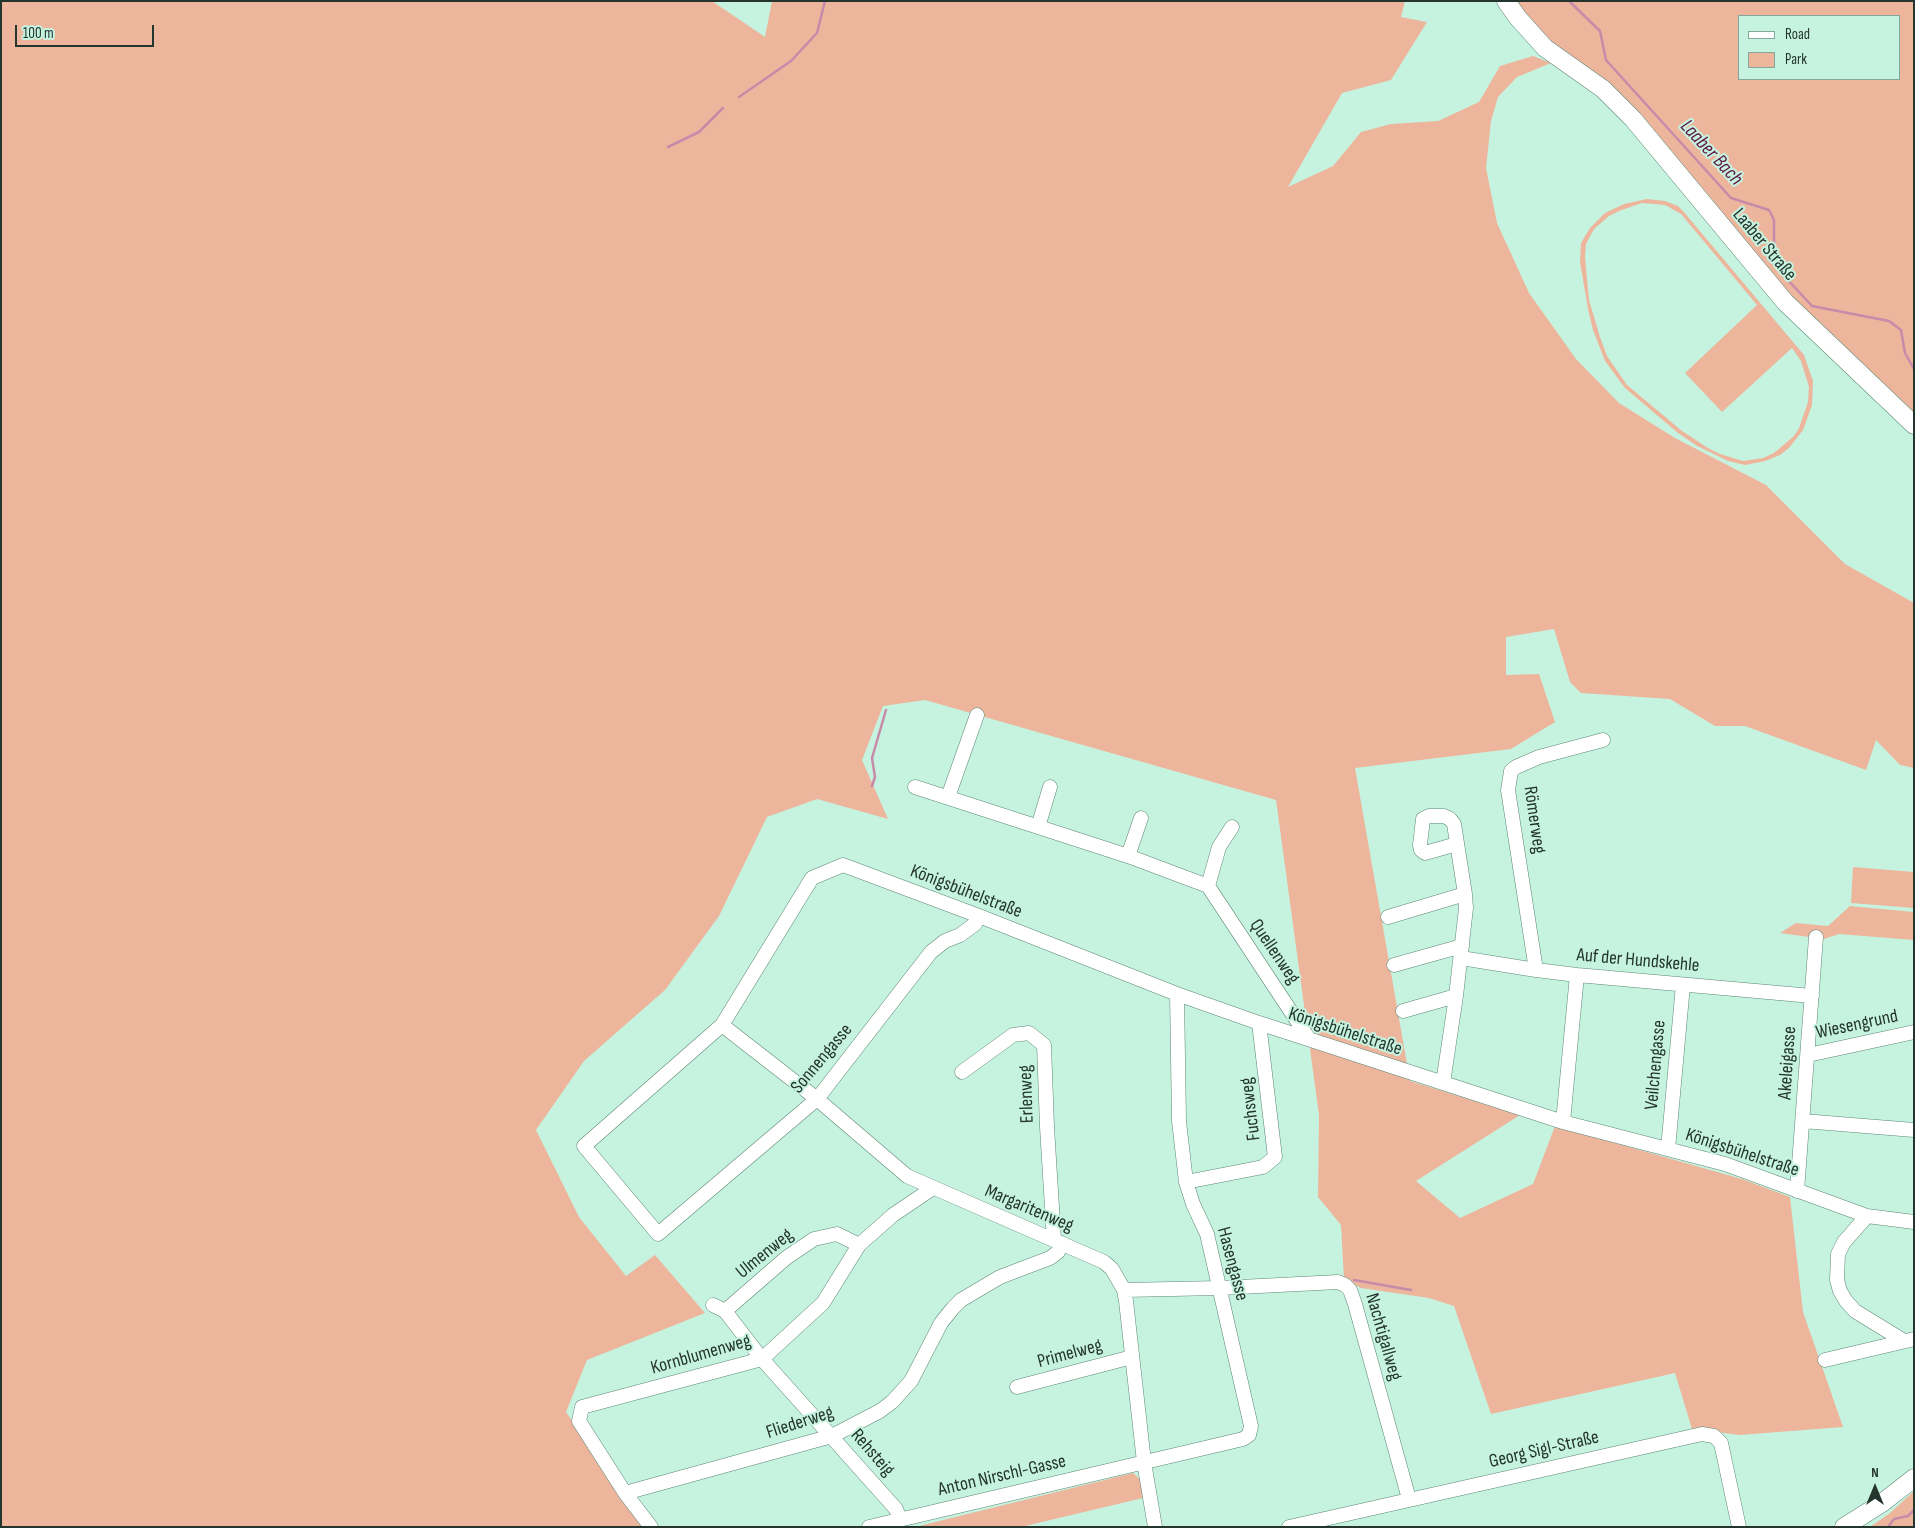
<!DOCTYPE html>
<html>
<head>
<meta charset="utf-8">
<style>
	body { margin:0 }
	#map { position:relative; width:1915px; height:1528px; overflow:hidden; background:#c6f3e0; font-family:"Sofia Sans Condensed",sans-serif }
	canvas { display:block }
	.frame { position:absolute; inset:0; border:2px solid #24352e; pointer-events:none }
	.legend { position:absolute; left:1738px; top:15px; width:162px; height:65px; box-sizing:border-box; background:#c6f3e0; border:1px solid #85a799; margin:0; padding:6px 9px; list-style:none; font-size:15px; color:#24352e }
	.legend li { display:flex; align-items:center; gap:10px; height:25px }
	.legend b { width:25px; border:1px solid #85a799 }
	.north { position:absolute; left:1850px; top:1463px; width:50px; height:50px; -webkit-text-stroke:4px #c6f3e0; paint-order:stroke; rotate:0deg; font-size:14px; font-weight:700; line-height:20px; text-align:center; color:#24352e }
	.north::after { content:''; display:block; margin:auto; width:18px; height:22px; background:#24352e; clip-path:polygon(50% 0,100% 100%,50% 72%,0 100%) }
	.scale { position:absolute; left:15px; top:25px; width:139px; height:22px; box-sizing:border-box; border:2px solid #24352e; border-top:0; padding-left:6px; font-size:15px; line-height:18px; white-space:nowrap; color:#24352e; -webkit-text-stroke:4px #c6f3e0; paint-order:stroke }
</style>
</head>
<body>
<div id="map">
<canvas width="1915" height="1528"></canvas>
<div class="frame"></div>
<ul class="legend">
<li><b style="height:6px;background:#fff"></b>Road</li>
<li><b style="height:14px;background:#edb69c"></b>Park</li>
</ul>
<div class="north">N</div>
<div class="scale">100 m</div>
</div>
<script>
const context = document.querySelector('canvas').getContext('2d');
context.lineJoin = 'round';
function fill(path, color) {
  context.fillStyle = color;
  context.fill(path, 'evenodd');
}
function shape(rows) {
  const path = new Path2D();
  for (const r of rows) {
    path.moveTo(r[0], r[1]);
    for (let i = 2; i < r.length; i += 2) path.lineTo(r[i], r[i + 1]);
  }
  return path;
}
function strokePath(path, color, width, dash) {
  context.strokeStyle = color;
  context.lineWidth = width;
  context.lineCap = dash ? 'butt' : 'round';
  context.setLineDash(dash || []);
  context.stroke(path);
}
function drawText(font, color, halo, rows, align = 'center') {
  context.font = font + ' "Sofia Sans Condensed",sans-serif';
  context.lineWidth = 4;
  context.setLineDash([]);
  context.textBaseline = 'middle';
  context.strokeStyle = halo;
  context.fillStyle = color;
  for (const [text, x, y, turn = 0] of rows) {
    context.save();
    context.translate(x, y);
    context.rotate((+turn || 0) * Math.PI / 180);
    context.textAlign = isNaN(turn) ? turn : align;
    if (halo) context.strokeText(text, 0, 0);
    context.fillText(text, 0, 0);
    context.restore();
  }
}
const green = shape([
	[1,1,712,1,765,37,772,1,1405,1,1401,17,1427,22,1391,80,1342,93,1288,187,1333,166,1361,132,1391,124,1438,121,1479,102,1500,66,1533,56,1551,63,1517,77,1498,97,1491,121,1486,168,1497,223,1529,293,1576,359,1619,403,1675,438,1766,485,1845,564,1914,603,1914,768,1900,765,1876,740,1866,770,1745,726,1715,726,1670,699,1581,693,1570,682,1554,629,1506,637,1506,675,1539,674,1555,722,1511,749,1355,768,1410,1081,1520,1115,1416,1181,1460,1218,1533,1184,1555,1126,1742,1179,1790,1197,1803,1312,1843,1427,1740,1435,1692,1429,1675,1373,1491,1414,1454,1306,1429,1298,1361,1288,1344,1279,1341,1225,1318,1197,1319,1115,1276,800,925,700,883,706,862,760,888,819,817,799,767,817,719,916,665,990,584,1061,536,1130,579,1217,626,1276,655,1255,705,1313,587,1360,566,1412,647,1527,1,1527],
	[1515,1,1914,1,1914,416,1790,300,1705,200,1540,34],
	[1739,16,1899,16,1899,79,1739,79],
	[1647,199,1665,201,1678,206,1683,211,1804,355,1813,381,1812,405,1803,430,1789,448,1780,455,1765,461,1745,465,1728,461,1697,446,1678,433,1625,388,1605,361,1593,330,1588,309,1580,262,1581,243,1590,228,1605,213,1624,204],
	[1642,203,1665,205,1681,214,1757,305,1685,373,1722,412,1792,348,1801,361,1809,387,1808,402,1799,428,1794,436,1774,453,1763,458,1743,461,1720,454,1708,448,1682,431,1627,385,1607,356,1600,337,1589,300,1585,257,1586,244,1594,229,1609,216,1619,211],
	[1853,867,1914,872,1914,908,1851,903],
	[1850,906,1914,912,1914,940,1839,934,1824,939,1780,933,1796,923,1828,926],
	[1133,1473,1141,1480,1143,1498,1021,1527,915,1527],
	[1914,1491,1914,1527,1870,1527,1890,1513]
]);
const stream = shape([
	[1569,1,1600,31,1606,60,1731,198,1769,210,1774,220,1774,265,1812,306,1889,321,1901,330,1905,353,1914,369],
	[739,97,791,61,817,33,825,1],
	[668,147,699,132,723,108],
	[872,786,875,777,872,758,886,710],
	[1354,1280,1411,1290],
	[1888,1527,1894,1519,1908,1516,1914,1510]
]);
const minor = shape([
	[915,787,1128,856,1208,886,1309,1039],
	[948,797,977,715],
	[1038,827,1050,787],
	[1128,856,1141,818],
	[1208,886,1219,847,1232,827],
	[979,916,975,924,960,935,945,941,931,952,817,1099,658,1234,584,1146,722,1025,812,878,843,865,979,916,1177,994,1259,1023,1563,1122,1725,1164,1867,1216,1914,1222],
	[1388,917,1465,894],
	[1461,958,1536,970,1577,975,1812,996],
	[1394,965,1462,946],
	[1536,970,1508,790,1511,771,1516,767,1539,757,1603,740],
	[1403,1011,1456,996],
	[722,1025,817,1099,907,1176,1104,1262,1112,1269,1124,1290,1126,1301,1144,1462,1155,1527],
	[1808,1055,1914,1032],
	[962,1072,1013,1035,1029,1033,1044,1045,1047,1127,1054,1240],
	[1443,1083,1456,996,1466,908,1465,894,1454,824,1450,819,1444,816,1429,816,1423,819,1420,845,1421,850,1425,853,1457,844],
	[1803,1121,1914,1130],
	[1563,1122,1577,975],
	[1668,1149,1683,985],
	[1186,1182,1263,1167,1275,1157,1259,1023],
	[1797,1191,1816,937],
	[1867,1216,1844,1242,1838,1254,1837,1280,1840,1291,1846,1301,1855,1311,1904,1341],
	[1124,1290,1220,1288,1319,1283,1338,1282,1345,1285,1350,1290,1355,1304,1409,1499],
	[713,1305,725,1311,762,1359,896,1509,900,1519],
	[725,1311,786,1258,814,1239,837,1234,859,1245],
	[1825,1360,1914,1339],
	[1017,1387,1132,1357],
	[625,1493,832,1436,880,1411,892,1402,911,1381,941,1323,953,1308,961,1300,1000,1277,1050,1258,1058,1252,1062,1243],
	[651,1527,625,1493,579,1421,582,1407,762,1359,823,1303,859,1245,893,1215,933,1188],
	[869,1527,1243,1439,1249,1435,1251,1426,1207,1234,1193,1204,1186,1182,1179,1121,1177,994],
	[1289,1527,1702,1434,1714,1436,1721,1443,1739,1527]
]);
const major = shape([
	[1506,1,1518,18,1545,48,1603,89,1633,119,1785,302,1914,425],
	[1844,1527,1882,1503,1914,1478]
]);
const streetNames = [
	["Laaber Straße",1764,245,50],
	["Römerweg",1534,820,82],
	["Königsbühelstraße",966,892,21],
	["Quellenweg",1274,952,56],
	["Auf der Hundskehle",1638,961,5],
	["Wiesengrund",1857,1025,-12],
	["Königsbühelstraße",1345,1032,18],
	["Sonnengasse",822,1059,-50],
	["Akeleigasse",1788,1063,-86],
	["Veilchengasse",1656,1065,-85],
	["Erlenweg",1027,1094,-92],
	["Fuchsweg",1251,1109,-97],
	["Königsbühelstraße",1742,1153,18],
	["Margaritenweg",1029,1209,23],
	["Ulmenweg",765,1254,-39],
	["Hasengasse",1232,1264,75],
	["Nachtigallweg",1383,1337,74],
	["Primelweg",1070,1354,-15],
	["Kornblumenweg",701,1355,-16],
	["Fliederweg",800,1423,-18],
	["Georg Sigl-Straße",1544,1450,-13],
	["Rehsteig",872,1453,49],
	["Anton Nirschl-Gasse",1002,1476,-13]
];
const waterNames = [
	["Laaber Bach",1711,153,47]
];
fill(green, '#edb69c');
strokePath(stream, '#c78baa', 2.5);
strokePath(minor, '#5d8675', 15);
strokePath(major, '#5d8675', 19);
strokePath(minor, '#fff', 14);
strokePath(major, '#fff', 18);
drawText('19px', '#24352e', '#c6f3e0', streetNames);
drawText('italic 20px', '#5d1642', '#c6f3e0', waterNames);
</script>
</body>
</html>
